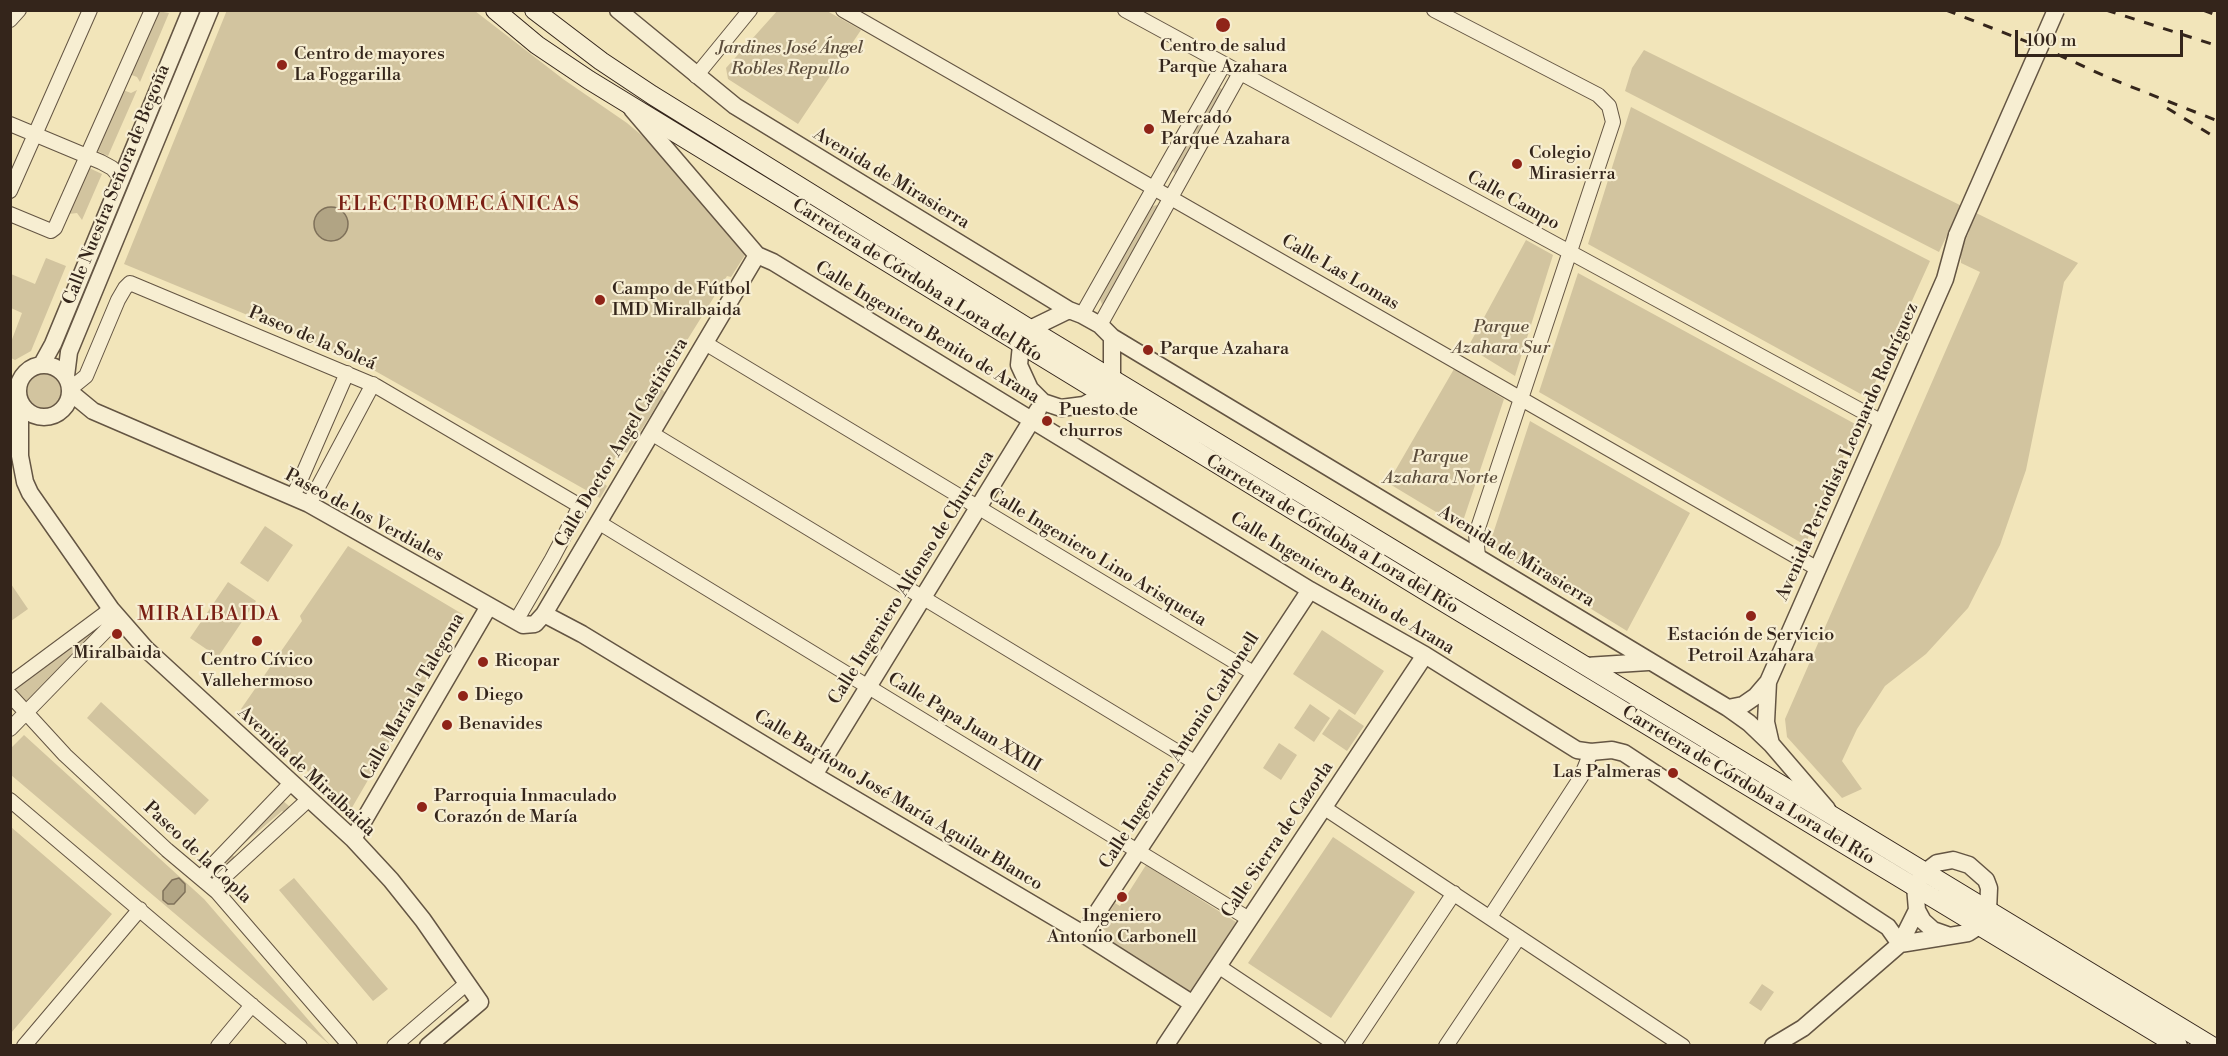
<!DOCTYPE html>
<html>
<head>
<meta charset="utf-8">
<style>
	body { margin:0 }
	#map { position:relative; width:2228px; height:1056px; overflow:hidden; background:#f2e5ba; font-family:"Libre Bodoni",serif }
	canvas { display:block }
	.frame { position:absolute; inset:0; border:12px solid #34251b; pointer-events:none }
	.scale { position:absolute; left:2015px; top:30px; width:168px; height:27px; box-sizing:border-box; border:3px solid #34251b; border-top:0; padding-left:8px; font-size:18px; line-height:21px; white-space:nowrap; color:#34251b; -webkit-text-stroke:4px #f7eed2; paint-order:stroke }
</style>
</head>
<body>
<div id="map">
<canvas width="2228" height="1056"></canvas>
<div class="frame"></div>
<div class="scale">100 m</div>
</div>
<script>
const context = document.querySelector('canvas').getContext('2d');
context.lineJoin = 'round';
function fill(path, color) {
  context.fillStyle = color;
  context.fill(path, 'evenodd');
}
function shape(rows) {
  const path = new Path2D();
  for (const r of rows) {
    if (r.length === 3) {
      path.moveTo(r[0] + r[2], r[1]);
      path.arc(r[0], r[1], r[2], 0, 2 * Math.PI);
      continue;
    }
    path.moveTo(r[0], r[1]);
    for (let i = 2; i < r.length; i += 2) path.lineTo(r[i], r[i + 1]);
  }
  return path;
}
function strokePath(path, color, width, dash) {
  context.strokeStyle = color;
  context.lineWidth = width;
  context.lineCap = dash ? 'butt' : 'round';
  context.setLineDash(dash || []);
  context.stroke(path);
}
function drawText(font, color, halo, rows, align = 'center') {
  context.font = font + ' "Libre Bodoni",serif';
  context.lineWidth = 4.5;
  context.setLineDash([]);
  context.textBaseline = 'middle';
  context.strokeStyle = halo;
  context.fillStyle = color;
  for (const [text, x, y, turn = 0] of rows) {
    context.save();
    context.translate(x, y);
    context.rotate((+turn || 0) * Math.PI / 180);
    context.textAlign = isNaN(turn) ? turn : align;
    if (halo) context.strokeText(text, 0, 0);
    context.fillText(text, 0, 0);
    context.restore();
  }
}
const green = shape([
	[227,10,475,11,563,79,627,123,646,139,745,255,731,277,727,276,658,387,665,392,627,453,620,450,601,481,607,486,600,498,354,359,124,264],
	[778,10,827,11,861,30,798,124,728,79,726,68],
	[158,11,169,13,140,82,137,77,129,74],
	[1644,50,2078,263,2064,282,2026,470,2000,545,1968,608,1926,654,1885,686,1857,729,1842,761,1862,789,1842,798,1787,737,1785,719,1980,272,1961,263,1961,250,1969,232,1953,223,1939,252,1625,91,1632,68],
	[1218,87,1224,90,1181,172,1174,173,1172,167],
	[123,90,131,93,137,90,108,156,93,149],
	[1631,107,1930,261,1868,398,1588,244],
	[85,166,102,174,82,220,77,213,69,214,65,212],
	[1157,205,1159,213,1108,303,1102,304,1099,297,1149,207],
	[1526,240,1553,255,1515,376,1468,347],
	[46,258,66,266,31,351,15,360,11,358,11,342,22,313,11,308,11,274,35,284],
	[1578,273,1857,425,1805,545,1539,392],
	[1454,369,1504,399,1461,527,1388,483],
	[43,391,18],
	[1530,421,1690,513,1627,631,1489,546],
	[265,526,293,545,268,582,240,563],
	[348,546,464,615,350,811,241,709,302,621,300,616],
	[228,582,256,601,218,657,190,638],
	[11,584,28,609,11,621,10,619],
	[103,625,29,703,19,696,15,685],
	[1322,630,1384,671,1355,715,1293,674],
	[101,702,209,800,195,815,87,718],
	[1310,704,1330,718,1314,742,1294,728],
	[1339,709,1364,726,1347,751,1322,734],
	[24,735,204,899,330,1045,11,775,10,749],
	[1279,743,1297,755,1281,780,1263,768],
	[283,801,289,806,287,814,282,811,232,854,236,859,223,871,220,871,218,869],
	[11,827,112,914,11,1033],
	[1333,837,1415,892,1331,1018,1248,963],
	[1146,865,1236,922,1190,994,1102,937,1106,931,1100,927,1115,903,1120,906],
	[294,878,388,989,373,1001,279,890],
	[1762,984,1774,992,1761,1011,1749,1003]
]);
const water = shape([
	[331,224,17],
	[179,878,185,884,185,892,174,904,168,904,163,900,163,891,172,880,179,878]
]);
const minor = shape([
	[843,10,1818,569],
	[1125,10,1882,422],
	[1434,10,1598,95,1609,106,1613,122,1476,534,1478,557],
	[10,20,19,10],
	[696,76,750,10],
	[10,124,101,162,112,168,121,178],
	[10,191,90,10],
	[10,214,51,231,55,228,152,10],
	[1082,315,1224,64],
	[1100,325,1240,73],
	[705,343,1255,674],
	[70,389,86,376,118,300,125,288,130,283,376,386,580,506,552,559,516,621],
	[651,433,1196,763],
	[293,497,347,373],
	[309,504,373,384],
	[598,522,1249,919],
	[10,684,111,609],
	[10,695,65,755,167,850,217,892,350,1046],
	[10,729,118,618],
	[10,800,300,1046],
	[1323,807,1683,1046],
	[201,877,291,783],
	[217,892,217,884,224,877,309,799],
	[1490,917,1581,777,1591,752],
	[1218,966,1338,1046],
	[24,1046,140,909],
	[218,1046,252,1005],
	[394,1046,466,984],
	[1352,1046,1454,893],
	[1446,1046,1519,937]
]);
const tertiary = shape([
	[618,10,735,106,1069,310],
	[632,109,757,255,773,262,1310,590,1425,655,1577,750,1591,752,1612,750,1624,753,1888,927,1900,944],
	[1112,337,1112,379,1102,395,1084,405,1061,408,1043,402,1030,389,1019,365,1021,345,1030,329,1069,310,1082,315,1100,325,1112,337,1728,708,1749,723,1772,745,1827,809],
	[42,364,53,344,191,10],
	[44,391,26],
	[66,376,69,352,210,10],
	[70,392,93,411,309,504,523,625,535,624,544,614,757,255],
	[20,403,20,456,25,482,30,493,111,609,146,649,353,839,391,880,423,920,480,1002,428,1046],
	[544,614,582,634,814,775,1083,934,1193,1004],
	[1586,666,1648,662],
	[1768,682,1766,722,1771,744],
	[1728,708,1743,705,1756,696,1768,682,1945,279,1957,235],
	[814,775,1038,410],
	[353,839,489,606],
	[1083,934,1310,590],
	[1900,944,1968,933,1979,926,1988,911,1989,888,1986,880,1969,865,1953,860,1937,863,1924,873,1915,886,1917,910,1923,921,1933,930,1950,936],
	[1165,1046,1425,655],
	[1773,1046,1803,1028,1900,944,1917,910]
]);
const secondary = shape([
	[495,10,537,45,589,80,1435,597,2178,1046],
	[534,10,601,61,652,95,1030,329,2212,1046]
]);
const rail = shape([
	[1946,10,2048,50,2109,78,2218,121],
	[2106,10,2218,46],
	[2203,10,2218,16],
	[2167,108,2218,139]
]);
const tertiaryBridge = shape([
	[1957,235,2056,10]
]);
const markers = [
	[1223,25,8,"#8f2418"],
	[282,65,6,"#8f2418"],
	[1149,129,6,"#8f2418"],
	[1517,164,6,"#8f2418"],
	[600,300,6,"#8f2418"],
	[1148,350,6,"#8f2418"],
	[1047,421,6,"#8f2418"],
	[1751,616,6,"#8f2418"],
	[117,634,6,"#8f2418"],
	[257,641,6,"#8f2418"],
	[483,662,6,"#8f2418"],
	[463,696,6,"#8f2418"],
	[447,725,6,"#8f2418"],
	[1673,773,6,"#8f2418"],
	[422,807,6,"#8f2418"],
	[1122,897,6,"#8f2418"]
];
const poiNames = [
	["Centro de salud",1223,47,"center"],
	["Parque Azahara",1223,68,"center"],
	["Centro de mayores",294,55],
	["La Foggarilla",294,76],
	["Mercado",1161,119],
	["Parque Azahara",1161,140],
	["Colegio",1529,154],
	["Mirasierra",1529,175],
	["Campo de Fútbol",612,290],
	["IMD Miralbaida",612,311],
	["Parque Azahara",1160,350],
	["Puesto de",1059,411],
	["churros",1059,432],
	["Estación de Servicio",1751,636,"center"],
	["Petroil Azahara",1751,657,"center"],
	["Miralbaida",117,654,"center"],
	["Centro Cívico",257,661,"center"],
	["Vallehermoso",257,682,"center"],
	["Ricopar",495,662],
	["Diego",475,696],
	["Benavides",459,725],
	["Las Palmeras",1661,773,"right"],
	["Parroquia Inmaculado",434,797],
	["Corazón de María",434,818],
	["Ingeniero",1122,917,"center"],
	["Antonio Carbonell",1122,938,"center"]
];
const parkNames = [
	["Jardines José Ángel",790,49],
	["Robles Repullo",790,70],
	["Parque",1501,328],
	["Azahara Sur",1501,349],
	["Parque",1440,458],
	["Azahara Norte",1440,479]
];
const streetNames = [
	["Avenida de Mirasierra",891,179,31],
	["Calle Nuestra Señora de Begoña",117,185,-68],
	["Calle Campo",1513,201,29],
	["Calle Las Lomas",1340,273,30],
	["Carretera de Córdoba a Lora del Río",917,281,32],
	["Calle Ingeniero Benito de Arana",927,333,31],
	["Paseo de la Soleá",312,339,23],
	["Calle Doctor Angel Castiñeira",622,443,-59],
	["Avenida Periodista Leonardo Rodríguez",1848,452,-66],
	["Paseo de los Verdiales",364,516,28],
	["Carretera de Córdoba a Lora del Río",1332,535,31],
	["Avenida de Mirasierra",1516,557,31],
	["Calle Ingeniero Lino Arisqueta",1097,558,31],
	["Calle Ingeniero Alfonso de Churruca",912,578,-58],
	["Calle Ingeniero Benito de Arana",1342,584,31],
	["Calle María la Talegona",413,697,-60],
	["Calle Papa Juan XXIII",964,723,31],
	["Calle Ingeniero Antonio Carbonell",1180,751,-57],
	["Avenida de Miralbaida",306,772,43],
	["Carretera de Córdoba a Lora del Río",1748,786,31],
	["Calle Barítono José María Aguilar Blanco",898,801,31],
	["Calle Sierra de Cazorla",1278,840,-56],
	["Paseo de la Copla",197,853,43]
];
const neighbourhoodNames = [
	["ELECTROMECÁNICAS",459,205],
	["MIRALBAIDA",209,615]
];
fill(green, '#d2c49f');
fill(water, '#b1a484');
strokePath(water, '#7f715a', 1.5);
strokePath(minor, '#645543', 16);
strokePath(tertiary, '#645543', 19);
strokePath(secondary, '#34251b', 20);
strokePath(minor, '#f7eed2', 14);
strokePath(tertiary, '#f7eed2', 16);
strokePath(secondary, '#f7eed2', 18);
strokePath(rail, '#34251b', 3, [10, 10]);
strokePath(tertiaryBridge, '#645543', 19, []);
strokePath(tertiaryBridge, '#f7eed2', 16);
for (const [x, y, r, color] of markers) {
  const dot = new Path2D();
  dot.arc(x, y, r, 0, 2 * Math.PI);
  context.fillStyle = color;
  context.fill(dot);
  strokePath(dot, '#f7eed2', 2);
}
drawText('18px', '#34251b', '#f7eed2', poiNames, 'left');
drawText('italic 18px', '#5c4d3c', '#f7eed2', parkNames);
drawText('18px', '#34251b', '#f7eed2', streetNames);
context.letterSpacing = '1.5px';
drawText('20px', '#7a1f14', '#f7eed2', neighbourhoodNames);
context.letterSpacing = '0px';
</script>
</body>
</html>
